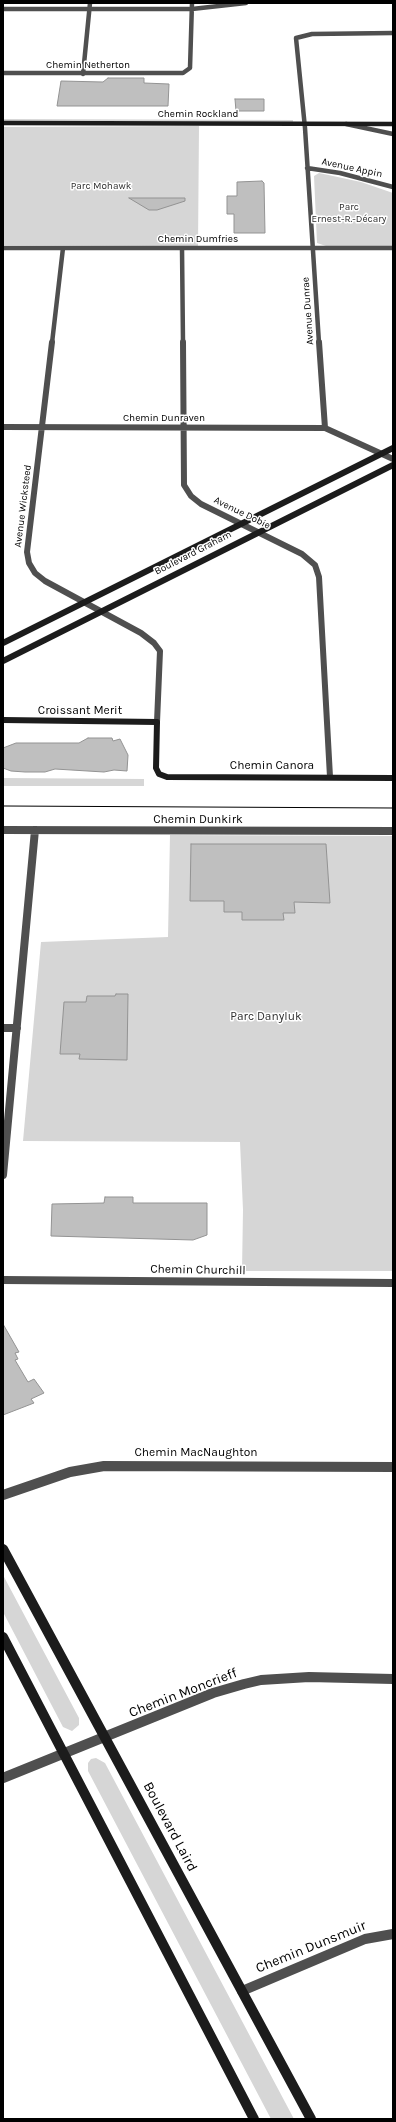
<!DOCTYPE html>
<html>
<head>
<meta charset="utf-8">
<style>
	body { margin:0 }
	#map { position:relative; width:396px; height:2122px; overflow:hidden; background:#fff; font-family:Karla,sans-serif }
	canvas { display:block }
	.frame { position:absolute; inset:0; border:4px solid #000; pointer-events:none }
</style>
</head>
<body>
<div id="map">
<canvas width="396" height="2122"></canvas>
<div class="frame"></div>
</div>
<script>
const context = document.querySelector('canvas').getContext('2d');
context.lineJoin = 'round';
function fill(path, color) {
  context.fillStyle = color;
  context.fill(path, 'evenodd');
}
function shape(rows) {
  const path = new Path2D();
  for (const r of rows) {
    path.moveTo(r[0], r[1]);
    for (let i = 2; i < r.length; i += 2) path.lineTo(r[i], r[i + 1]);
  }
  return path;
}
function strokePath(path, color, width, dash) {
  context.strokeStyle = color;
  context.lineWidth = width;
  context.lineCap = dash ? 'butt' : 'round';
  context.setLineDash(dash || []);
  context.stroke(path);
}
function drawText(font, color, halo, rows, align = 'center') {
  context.font = font + ' Karla,sans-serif';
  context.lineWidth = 3;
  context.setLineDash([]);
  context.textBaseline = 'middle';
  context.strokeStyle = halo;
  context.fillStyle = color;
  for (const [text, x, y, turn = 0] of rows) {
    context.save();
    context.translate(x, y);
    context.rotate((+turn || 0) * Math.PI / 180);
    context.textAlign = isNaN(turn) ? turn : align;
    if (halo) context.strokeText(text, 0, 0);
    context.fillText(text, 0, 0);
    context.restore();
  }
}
const green = shape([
	[3,119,293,120,293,122,3,121],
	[199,126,198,246,3,245,3,127],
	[319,173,361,182,393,193,393,246,326,246,317,243,314,176],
	[3,778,144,779,144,786,3,786],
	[170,835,393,836,393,1271,242,1271,243,1210,240,1142,23,1141,41,942,168,937],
	[3,1575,79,1718,79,1725,72,1731,63,1727,3,1612],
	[96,1758,105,1763,294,2119,271,2119,88,1771,88,1763,91,1759]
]);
const building = shape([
	[108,78,144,78,144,83,169,84,168,106,57,106,61,81,103,82,108,78],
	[235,99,264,99,264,111,236,111,235,99],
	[262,181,264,183,265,233,234,233,234,214,227,214,227,196,237,196,237,182,262,181],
	[129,198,185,198,185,201,157,210,149,210,129,198],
	[88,738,112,738,113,741,120,739,128,755,127,771,114,770,104,772,55,769,45,772,25,772,11,771,3,768,3,748,16,743,79,743,88,738],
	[191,844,326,844,330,903,294,902,295,913,283,913,284,920,242,920,242,912,224,912,224,901,190,901,191,844],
	[116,994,128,994,127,1060,79,1059,80,1054,60,1054,64,1002,86,1002,87,996,115,996,116,994],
	[105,1197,133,1197,133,1203,207,1203,207,1235,193,1240,51,1236,52,1204,104,1203,105,1197],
	[3,1324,19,1352,15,1353,18,1359,15,1360,28,1382,34,1379,44,1393,31,1399,34,1403,3,1415,3,1324]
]);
const streetFar3 = shape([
	[3,9,192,9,246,3],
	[3,73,183,73,190,68,192,3],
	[83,74,90,3],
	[346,124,393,134],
	[307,168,340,173,393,187],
	[3,248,393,248],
	[182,248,183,343],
	[52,343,63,248],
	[319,343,305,128,296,38,312,34,393,33]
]);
const streetFar2 = shape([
	[52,342,27,552,29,563,35,573,45,581,141,633,154,643,160,651,157,722],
	[183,342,184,485,191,496,201,504,302,554,315,565,319,577,330,777],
	[319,342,325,428,393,459],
	[3,427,325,428]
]);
const streetFar1 = shape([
	[3,830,393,831],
	[3,1028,17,1028],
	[3,1175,35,830],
	[3,1280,393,1283]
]);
const street = shape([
	[3,1495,70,1472,104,1466,393,1467],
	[3,1778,213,1693,244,1684,261,1680,309,1677,393,1679],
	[242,1991,365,1939,393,1934]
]);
const secondaryFar2 = shape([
	[3,123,393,124]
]);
const secondaryFar1 = shape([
	[3,643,393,448],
	[3,661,393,465],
	[3,720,157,722,156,768,159,774,167,777,393,778]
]);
const secondary = shape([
	[3,1549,311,2119],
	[3,1637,254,2119]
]);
const tram = shape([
	[3,806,393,808]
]);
const farStreetnames = [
	["Chemin Netherton",88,65],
	["Chemin Rockland",198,114],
	["Avenue Appin",352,168,12],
	["Chemin Dumfries",198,239],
	["Avenue Dunrae",308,311,-94],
	["Chemin Dunraven",164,418],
	["Avenue Wicksteed",23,506,-83],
	["Avenue Dobie",242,513,26],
	["Boulevard Graham",193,553,-27]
];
const farParknames = [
	["Parc Mohawk",101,186],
	["Parc",349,207],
	["Ernest-R.-Décary",349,219]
];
const streetNames = [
	["Croissant Merit",80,711],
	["Chemin Canora",272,766],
	["Chemin Dunkirk",198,820],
	["Chemin Churchill",198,1270,1],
	["Chemin MacNaughton",196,1453]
];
const parkNames = [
	["Parc Danyluk",266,1017]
];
const nearStreetnames = [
	["Chemin Moncrieff",183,1693,-21],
	["Boulevard Laird",170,1827,62],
	["Chemin Dunsmuir",311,1947,-22]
];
fill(green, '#d6d6d6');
fill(building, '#bfbfbf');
strokePath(building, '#939393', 1);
strokePath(streetFar3, '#4f4f4f', 4.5);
strokePath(streetFar2, '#4f4f4f', 6);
strokePath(streetFar1, '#4f4f4f', 8);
strokePath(street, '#4f4f4f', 10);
strokePath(secondaryFar2, '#1c1c1c', 4.5);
strokePath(secondaryFar1, '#1c1c1c', 6);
strokePath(secondary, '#1c1c1c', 10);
strokePath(tram, '#000', 1);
drawText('10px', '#000', '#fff', farStreetnames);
drawText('10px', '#2d2d2d', '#fff', farParknames);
drawText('12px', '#000', '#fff', streetNames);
drawText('12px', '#2d2d2d', '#fff', parkNames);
drawText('14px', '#000', '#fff', nearStreetnames);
</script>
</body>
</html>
